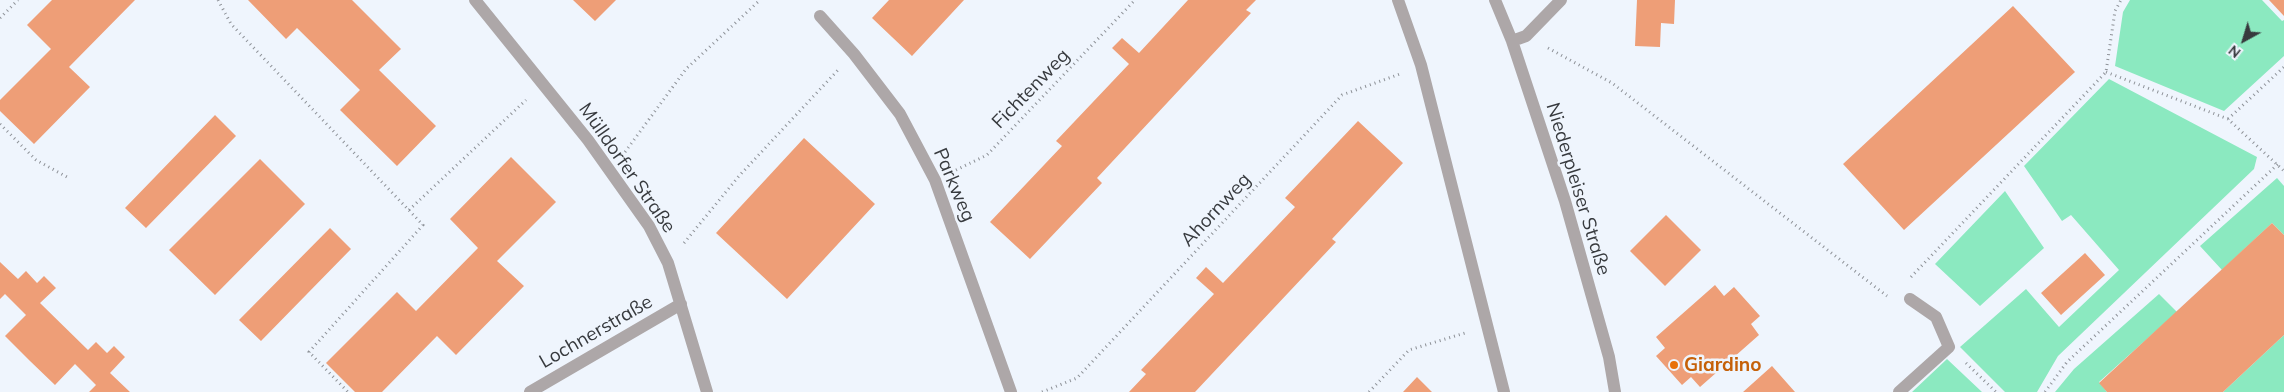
<!DOCTYPE html>
<html>
<head>
<meta charset="utf-8">
<style>
	body { margin:0 }
	#map { position:relative; width:2284px; height:392px; overflow:hidden; background:#eff5fd; font-family:Mulish,sans-serif }
	canvas { display:block }
	.north { position:absolute; left:2219px; top:15px; width:50px; height:50px; -webkit-text-stroke:4px #eff5fd; paint-order:stroke; rotate:219deg; font-size:14px; font-weight:700; line-height:20px; text-align:center; color:#373a3e }
	.north::after { content:''; display:block; margin:auto; width:18px; height:22px; background:#373a3e; clip-path:polygon(50% 0,100% 100%,50% 72%,0 100%) }
</style>
</head>
<body>
<div id="map">
<canvas width="2284" height="392"></canvas>
<div class="north">N</div>
</div>
<script>
const context = document.querySelector('canvas').getContext('2d');
context.lineJoin = 'round';
function fill(path, color) {
  context.fillStyle = color;
  context.fill(path, 'evenodd');
}
function shape(rows) {
  const path = new Path2D();
  for (const r of rows) {
    path.moveTo(r[0], r[1]);
    for (let i = 2; i < r.length; i += 2) path.lineTo(r[i], r[i + 1]);
  }
  return path;
}
function strokePath(path, color, width, dash) {
  context.strokeStyle = color;
  context.lineWidth = width;
  context.lineCap = dash ? 'butt' : 'round';
  context.setLineDash(dash || []);
  context.stroke(path);
}
function drawText(font, color, halo, rows, align = 'center') {
  context.font = font + ' Mulish,sans-serif';
  context.lineWidth = 5;
  context.setLineDash([]);
  context.textBaseline = 'middle';
  context.strokeStyle = halo;
  context.fillStyle = color;
  for (const [text, x, y, turn = 0] of rows) {
    context.save();
    context.translate(x, y);
    context.rotate((+turn || 0) * Math.PI / 180);
    context.textAlign = isNaN(turn) ? turn : align;
    if (halo) context.strokeText(text, 0, 0);
    context.fillText(text, 0, 0);
    context.restore();
  }
}
const green = shape([
	[2130,0,2262,0,2282,21,2284,20,2284,56,2224,111,2115,66,2123,12],
	[2109,79,2257,157,2254,169,2058,356,2037,392,2005,392,1960,347,2026,289,2059,327,2119,270,2071,215,2062,221,2024,166],
	[2277,178,2284,186,2284,235,2272,223,2222,270,2200,246],
	[2005,191,2044,248,1980,306,1935,264],
	[2159,294,2177,312,2099,382,2107,392,2055,392,2074,369],
	[2284,335,2284,392,2223,392],
	[1947,359,1982,392,1912,392]
]);
const building = shape([
	[52,0,135,0,69,67,90,87,34,144,0,111,0,100,51,49,27,25],
	[248,0,352,0,401,49,379,70,436,126,397,166,340,110,360,90,297,28,286,39],
	[573,0,616,0,595,21],
	[889,0,964,0,912,56,872,18],
	[1188,0,1256,0,1246,10,1251,13,1097,178,1102,183,1030,259,990,222,1062,146,1056,141,1129,64,1112,48,1122,38,1139,53],
	[1637,0,1675,0,1674,24,1661,23,1660,47,1635,46],
	[2269,0,2284,0,2284,16],
	[2013,6,2075,72,1904,230,1843,164],
	[215,115,236,136,146,228,125,208],
	[1358,121,1403,163,1332,239,1336,242,1195,392,1129,392,1146,374,1141,370,1214,294,1196,278,1206,267,1223,283,1295,207,1285,198],
	[804,138,875,204,787,299,716,233],
	[511,157,556,202,497,261,524,286,456,355,437,336,382,392,355,392,326,363,397,292,416,311,478,248,450,219],
	[260,159,305,204,215,295,169,250],
	[1666,215,1701,250,1665,286,1630,251],
	[2272,223,2284,235,2284,335,2223,392,2107,392,2099,383],
	[330,228,351,249,261,341,239,320],
	[2085,253,2105,275,2061,315,2041,293],
	[0,262,18,279,26,271,37,283,44,276,56,288,40,303,88,350,96,342,107,353,114,346,125,357,110,373,130,392,89,392,96,385,75,364,55,385,30,361,5,336,26,315,5,294,0,299],
	[1715,285,1724,296,1734,287,1760,316,1751,324,1759,335,1700,387,1691,377,1682,385,1656,356,1665,348,1656,337],
	[1772,366,1795,392,1743,392],
	[1417,377,1432,392,1403,392]
]);
const path = shape([
	[218,0,231,24,423,225,309,352,348,392],
	[0,18,18,0],
	[1548,48,1612,83,1887,296],
	[2106,72,2228,119,2284,171],
	[2228,119,2284,67],
	[0,124,36,160,67,177],
	[625,152,686,69,760,0],
	[956,170,987,155,1135,0],
	[409,210,526,100],
	[684,243,739,176,838,70],
	[1911,277,2106,72,2115,11,2121,0],
	[1966,363,1996,392],
	[1042,392,1077,378,1342,95,1400,74],
	[1369,392,1409,350,1465,333],
	[2045,392,2067,362,2278,164]
]);
const service = shape([
	[820,16,854,54,900,114,935,180,1011,392]
]);
const minor = shape([
	[475,0,588,140,649,226,668,263,707,392],
	[1398,0,1421,65,1504,392],
	[1495,0,1512,41,1565,201,1609,357,1615,392],
	[1512,41,1526,36,1561,0],
	[530,392,681,304],
	[1899,392,1949,347,1936,317,1910,299]
]);
const markers = [
	[1674,365,5,"#e8710a"]
];
const streetNames = [
	["Fichtenweg",1031,89,-46],
	["Mülldorfer Straße",627,168,55],
	["Parkweg",954,185,67],
	["Niederpleiser Straße",1578,189,73],
	["Ahornweg",1216,210,-47],
	["Lochnerstraße",596,332,-30]
];
const foodNames = [
	["Giardino",1684,365]
];
fill(green, '#8be9c0');
fill(building, '#ee9e77');
strokePath(path, '#8d9197', 3, [1, 4]);
strokePath(service, '#ada7a8', 12);
strokePath(minor, '#ada7a8', 12);
for (const [x, y, r, color] of markers) {
  const dot = new Path2D();
  dot.arc(x, y, r, 0, 2 * Math.PI);
  context.fillStyle = color;
  context.fill(dot);
  strokePath(dot, '#eff5fd', 2);
}
drawText('19px', '#373a3e', '#eff5fd', streetNames);
drawText('bold 19px', '#c56008', '#eff5fd', foodNames, 'left');
</script>
</body>
</html>
